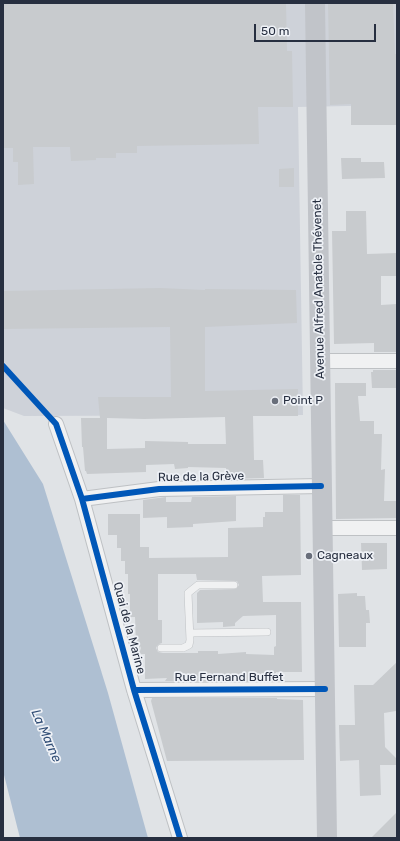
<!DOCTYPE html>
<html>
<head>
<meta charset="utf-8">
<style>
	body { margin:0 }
	#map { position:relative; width:400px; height:841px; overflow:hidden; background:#e0e3e6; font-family:Rubik,sans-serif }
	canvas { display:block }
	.frame { position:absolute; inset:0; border:4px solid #272f40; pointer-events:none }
	.scale { position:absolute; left:254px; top:24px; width:122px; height:18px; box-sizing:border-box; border:2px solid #272f40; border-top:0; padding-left:5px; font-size:12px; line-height:14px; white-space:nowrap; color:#272f40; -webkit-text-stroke:3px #eef1f6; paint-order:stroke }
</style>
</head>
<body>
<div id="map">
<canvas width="400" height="841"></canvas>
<div class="frame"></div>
<div class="scale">50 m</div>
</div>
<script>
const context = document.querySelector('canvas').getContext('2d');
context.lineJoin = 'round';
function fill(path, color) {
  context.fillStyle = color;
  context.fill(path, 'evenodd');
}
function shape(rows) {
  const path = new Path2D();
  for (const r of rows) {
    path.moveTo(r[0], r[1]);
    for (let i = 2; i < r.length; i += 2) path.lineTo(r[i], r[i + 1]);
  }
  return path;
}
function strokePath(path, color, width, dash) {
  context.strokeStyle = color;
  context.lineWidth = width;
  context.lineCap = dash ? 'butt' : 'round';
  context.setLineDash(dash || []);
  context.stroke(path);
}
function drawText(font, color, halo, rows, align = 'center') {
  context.font = font + ' Rubik,sans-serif';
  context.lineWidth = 3.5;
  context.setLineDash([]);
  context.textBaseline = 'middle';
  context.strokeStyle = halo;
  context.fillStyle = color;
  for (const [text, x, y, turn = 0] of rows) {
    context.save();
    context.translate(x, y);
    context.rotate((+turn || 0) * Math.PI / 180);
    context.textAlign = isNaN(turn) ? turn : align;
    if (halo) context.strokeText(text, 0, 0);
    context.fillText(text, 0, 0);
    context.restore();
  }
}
const built = shape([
	[3,3,397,3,397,105,298,107,303,415,24,416,3,408]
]);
const water = shape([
	[3,420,43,484,108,693,148,838,20,838,3,771]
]);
const building = shape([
	[3,3,286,3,287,51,292,51,293,107,258,107,259,144,137,146,137,153,116,153,116,158,96,158,96,160,71,161,70,147,33,147,34,184,18,185,18,162,13,162,13,148,3,148],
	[328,3,393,3,395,54,397,54,397,125,351,125,351,104,330,105],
	[341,158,361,158,361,162,384,162,385,178,342,179],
	[294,168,294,187,279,187,279,169],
	[346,211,366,211,367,254,397,253,397,276,381,276,381,305,397,304,397,352,374,352,374,343,334,344,332,231,346,231],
	[160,288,205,290,205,289,296,290,297,323,205,327,205,391,298,389,298,416,253,416,254,460,263,460,264,478,227,479,226,468,188,467,188,468,175,469,174,464,146,465,146,472,87,474,86,471,85,471,83,447,82,447,81,418,103,418,100,418,98,397,171,397,170,327,3,329,3,291],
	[225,417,226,444,188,444,188,442,145,441,145,448,107,449,107,418,144,419],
	[373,370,397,370,397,388,372,388,371,372,373,372],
	[335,383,366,383,366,396,358,396,360,421,374,421,374,434,382,434,381,470,385,469,384,501,397,501,397,518,336,519],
	[283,495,300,495,301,575,262,576,263,602,301,602,302,672,276,672,276,681,165,681,167,678,145,679,145,654,136,654,140,651,141,648,139,644,136,643,135,617,130,617,130,594,128,594,128,574,125,574,125,561,121,561,121,548,117,548,117,535,108,535,108,514,140,514,140,547,149,547,149,558,228,557,228,528,263,527,263,517,265,517,265,512,283,512],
	[158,574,196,574,197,580,237,581,239,585,236,589,200,590,197,593,197,623,223,622,223,627,235,626,235,623,243,616,276,615,276,646,274,647,274,655,246,654,246,652,218,654,218,651,198,651,198,653,163,653,158,652,156,648,157,646,159,644,162,643,162,620,158,620],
	[236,496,236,521,193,524,193,527,167,528,167,517,143,518,143,500,166,497,166,502,191,502,192,497],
	[361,543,387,543,387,569,362,570],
	[357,593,357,596,365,596,366,610,369,610,370,623,366,623,366,647,339,647,338,594],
	[397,662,396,711,384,713,385,747,397,759,397,765,380,765,381,795,360,796,359,760,340,761,339,725,355,725,354,685,373,685],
	[152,698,277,698,277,699,303,700,304,760,167,761,151,701],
	[397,812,397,838,371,838]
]);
const service = shape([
	[190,633,267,632],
	[123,648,136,648],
	[161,648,183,648,189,645,190,640,188,593,198,585,234,585]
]);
const minor = shape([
	[320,361,397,361],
	[56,424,82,499,134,690,180,838],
	[82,499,159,489,321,486],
	[322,528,397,528],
	[134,690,325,689]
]);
const secondary = shape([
	[315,3,327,838]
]);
const cycleway = shape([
	[3,366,56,424,82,499,134,690,180,838],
	[82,499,159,489,321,486],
	[134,690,325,689]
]);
const markers = [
	[275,401,4,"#686e7a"],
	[309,556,4,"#686e7a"]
];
const streetNames = [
	["Avenue Alfred Anatole Thévenet",319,289,-91],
	["Rue de la Grève",201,477,-1],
	["Quai de la Marine",129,628,75],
	["Rue Fernand Buffet",229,678]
];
const poiNames = [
	["Point P",283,401],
	["Cagneaux",317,556]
];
const waterNames = [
	["La Marne",46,736,66]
];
fill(built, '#ced2d9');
fill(water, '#aebfd2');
fill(building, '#c8cbce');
strokePath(service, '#bec1c4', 8);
strokePath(minor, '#bec1c4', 16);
strokePath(service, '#f0f1f2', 7);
strokePath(minor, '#f0f1f2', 14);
strokePath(secondary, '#c1c4c9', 20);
strokePath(cycleway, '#0057b8', 6);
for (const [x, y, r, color] of markers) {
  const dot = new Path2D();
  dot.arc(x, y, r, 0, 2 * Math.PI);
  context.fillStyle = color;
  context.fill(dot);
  strokePath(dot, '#eef1f6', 1.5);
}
drawText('12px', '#272f40', '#eef1f6', streetNames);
drawText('12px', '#272f40', '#eef1f6', poiNames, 'left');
drawText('italic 13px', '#304d75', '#eef1f6', waterNames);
</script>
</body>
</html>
